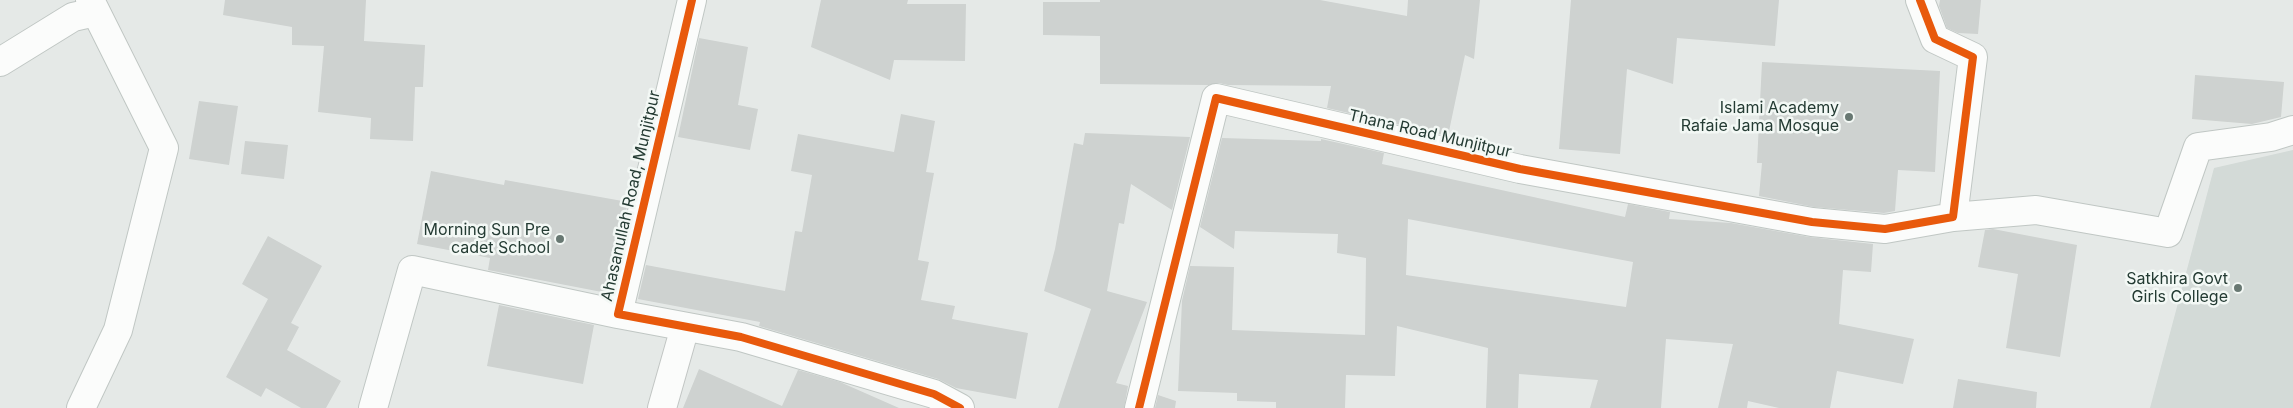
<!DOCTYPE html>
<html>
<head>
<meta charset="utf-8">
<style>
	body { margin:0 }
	canvas { display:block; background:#e5e9e7 }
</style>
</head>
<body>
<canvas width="2293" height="408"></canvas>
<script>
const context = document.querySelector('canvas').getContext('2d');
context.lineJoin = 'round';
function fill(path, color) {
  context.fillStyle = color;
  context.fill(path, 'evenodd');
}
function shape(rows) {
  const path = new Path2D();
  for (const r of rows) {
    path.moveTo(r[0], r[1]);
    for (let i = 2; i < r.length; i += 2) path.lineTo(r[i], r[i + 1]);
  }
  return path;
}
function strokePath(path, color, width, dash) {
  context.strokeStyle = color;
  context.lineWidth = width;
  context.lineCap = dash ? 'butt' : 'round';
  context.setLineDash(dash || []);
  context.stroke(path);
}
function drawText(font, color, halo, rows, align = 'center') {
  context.font = font + ' Inter,sans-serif';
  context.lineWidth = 5;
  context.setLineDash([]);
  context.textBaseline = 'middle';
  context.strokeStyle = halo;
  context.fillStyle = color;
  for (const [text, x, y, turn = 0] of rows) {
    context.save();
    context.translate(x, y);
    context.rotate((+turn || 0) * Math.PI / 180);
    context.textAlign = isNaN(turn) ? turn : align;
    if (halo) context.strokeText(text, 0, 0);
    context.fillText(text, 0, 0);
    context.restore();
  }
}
const built = shape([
	[2293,150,2293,408,2150,408,2214,168]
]);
const building = shape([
	[225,0,366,0,364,41,425,45,423,87,415,87,413,141,370,139,371,118,318,112,324,46,292,45,292,27,223,15],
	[821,0,908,0,907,4,966,4,965,61,894,60,890,80,811,47],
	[1100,0,1320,0,1407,16,1408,0,1480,0,1474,59,1465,55,1448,136,1327,108,1331,86,1228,85,1219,83,1209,85,1100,84,1100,36,1043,35,1043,2,1100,2],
	[1571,0,1779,0,1775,46,1677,38,1673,84,1627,69,1620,154,1559,149],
	[1940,0,1981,0,1978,34,1958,33,1947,28,1939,6],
	[699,38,748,47,738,105,758,109,750,150,678,137],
	[1762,62,1940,71,1935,172,1898,170,1895,211,1884,213,1814,207,1759,196,1762,163,1757,163],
	[2195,75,2284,82,2281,117,2252,124,2192,119],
	[199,101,238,106,229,165,189,159],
	[901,114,935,121,926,172,934,173,918,260,929,262,921,300,955,306,952,319,1028,333,1016,399,956,388,938,379,759,326,760,322,638,299,646,265,785,291,795,231,802,232,812,175,791,171,798,134,894,152],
	[1085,133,1190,137,1172,210,1131,184,1124,224,1119,223,1107,291,1147,302,1116,383,1128,386,1124,408,1058,408,1091,309,1044,291,1055,249,1074,143,1083,145],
	[1222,138,1321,141,1321,139,1384,153,1382,164,1625,217,1628,204,1670,212,1669,219,1731,223,1809,237,1873,244,1871,272,1843,270,1839,324,1914,339,1903,384,1837,371,1830,408,1779,408,1748,401,1747,408,1718,408,1733,344,1666,339,1661,408,1590,408,1598,380,1519,374,1518,408,1486,408,1488,348,1397,326,1395,376,1346,375,1345,408,1276,408,1276,402,1237,401,1237,393,1178,391,1182,301,1190,266,1234,267,1232,330,1365,335,1366,258,1337,253,1338,234,1235,231,1234,249,1200,227],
	[1408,219,1633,262,1626,307,1406,275],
	[245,141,288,145,284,179,241,174],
	[431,171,504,185,505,180,628,202,607,293,488,270,490,258,417,244],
	[1993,229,2077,245,2060,357,2006,348,2018,274,1978,267,1985,230],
	[268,236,322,266,291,323,299,327,287,350,341,381,326,408,301,408,266,388,261,397,226,377,268,299,242,284],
	[499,305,594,325,583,384,487,366],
	[699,369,782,406,798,370,840,382,899,408,683,408],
	[1958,379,2037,392,2036,408,1953,408],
	[1158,395,1176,401,1175,408,1155,408]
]);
const street = shape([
	[662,408,685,327]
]);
const secondary = shape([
	[692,0,618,314,741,337,934,394,960,408],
	[1920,0,1935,39,1973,57,1953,217],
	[0,62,73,17,95,12],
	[81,408,118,330,164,148,90,0],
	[373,408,412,270,618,314],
	[1139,408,1216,98,1520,169,1812,222,1885,229,1953,217,2036,210,2168,233,2198,147,2271,137,2293,130]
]);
const cycleway = shape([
	[692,0,618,314,741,337,934,394,960,408],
	[1139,408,1216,98,1520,169,1812,222,1885,229,1953,217,1973,57,1935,39,1920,0]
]);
const markers = [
	[1849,117,5,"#687872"],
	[560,239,5,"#687872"],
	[2238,288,5,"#687872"]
];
const poiNames = [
	["Islami Academy",1839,108],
	["Rafaie Jama Mosque",1839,126],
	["Morning Sun Pre",550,230],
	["cadet School",550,248],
	["Satkhira Govt",2228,279],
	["Girls College",2228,297]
];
const streetNames = [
	["Thana Road Munjitpur",1430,134,13],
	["Ahasanullah Road, Munjitpur",631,196,-77]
];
fill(built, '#d3dad7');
fill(building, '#ced2d0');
strokePath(street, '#c2c6c4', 30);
strokePath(secondary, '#c0c7c4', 30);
strokePath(street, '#fbfcfb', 28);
strokePath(secondary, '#fbfcfb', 28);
strokePath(cycleway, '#e8590c', 8);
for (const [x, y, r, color] of markers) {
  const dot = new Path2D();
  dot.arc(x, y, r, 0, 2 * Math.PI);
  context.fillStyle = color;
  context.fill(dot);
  strokePath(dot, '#f3f8f5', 2);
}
drawText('16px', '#243b33', '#f3f8f5', poiNames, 'right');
drawText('16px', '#243b33', '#f3f8f5', streetNames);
</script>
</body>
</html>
